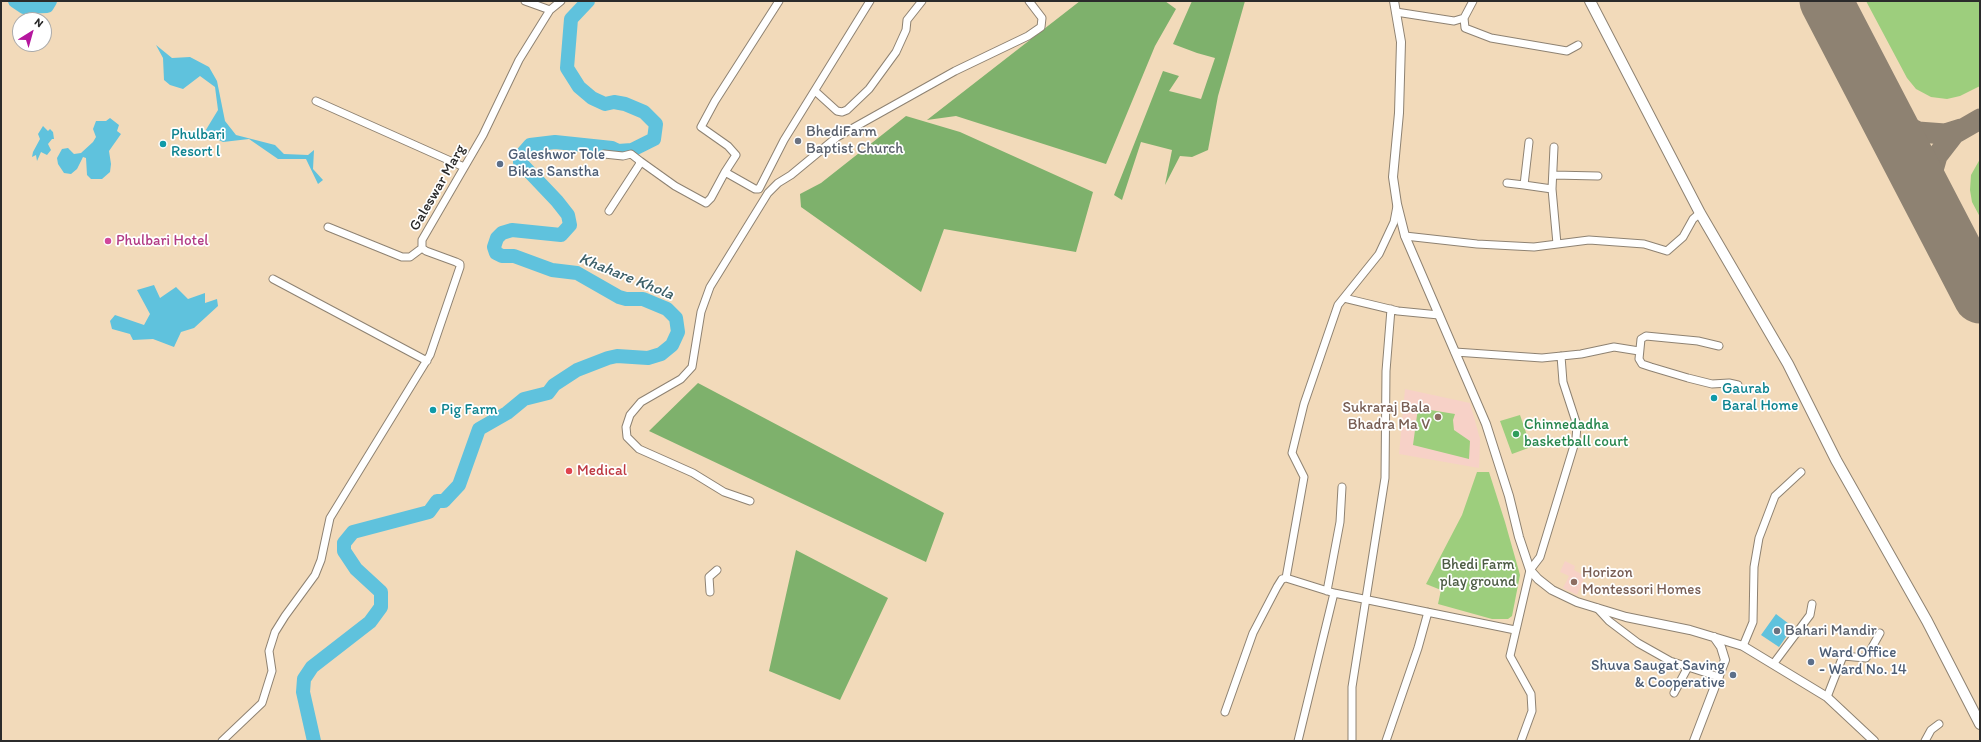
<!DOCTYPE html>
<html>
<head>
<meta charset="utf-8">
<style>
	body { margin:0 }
	#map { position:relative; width:1981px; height:742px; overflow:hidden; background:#f2daba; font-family:Itim,sans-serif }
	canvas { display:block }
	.frame { position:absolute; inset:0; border:2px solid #2b2b2b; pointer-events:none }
	.north { position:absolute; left:12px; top:12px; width:40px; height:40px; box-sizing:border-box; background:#fff; border:1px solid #aaa; border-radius:50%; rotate:37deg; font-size:11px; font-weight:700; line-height:16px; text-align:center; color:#2b2b2b }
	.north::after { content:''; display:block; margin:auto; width:14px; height:18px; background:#b5179e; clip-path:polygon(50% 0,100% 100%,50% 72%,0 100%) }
</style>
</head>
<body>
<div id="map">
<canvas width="1981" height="742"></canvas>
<div class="frame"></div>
<div class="north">N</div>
</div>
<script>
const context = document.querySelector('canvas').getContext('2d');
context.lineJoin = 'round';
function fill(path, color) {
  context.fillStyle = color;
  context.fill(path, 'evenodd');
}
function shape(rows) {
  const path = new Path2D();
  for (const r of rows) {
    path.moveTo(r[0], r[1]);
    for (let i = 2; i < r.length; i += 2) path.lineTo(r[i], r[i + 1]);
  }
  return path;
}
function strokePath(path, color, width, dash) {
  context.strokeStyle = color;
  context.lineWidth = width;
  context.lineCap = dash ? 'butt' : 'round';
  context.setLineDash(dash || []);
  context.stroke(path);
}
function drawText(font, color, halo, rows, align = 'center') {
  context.font = font + ' Itim,sans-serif';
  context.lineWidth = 3.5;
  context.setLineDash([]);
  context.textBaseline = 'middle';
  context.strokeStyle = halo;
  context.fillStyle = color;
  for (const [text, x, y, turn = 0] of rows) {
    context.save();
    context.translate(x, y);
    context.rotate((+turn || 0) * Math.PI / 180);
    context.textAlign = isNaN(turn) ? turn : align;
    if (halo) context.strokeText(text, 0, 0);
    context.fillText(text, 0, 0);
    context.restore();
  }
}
const built = shape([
	[1405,389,1470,403,1480,439,1479,468,1399,454],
	[1565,561,1575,566,1574,570,1585,576,1577,595,1563,588,1569,576,1560,572]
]);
const green = shape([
	[1866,1,1980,1,1980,86,1960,96,1947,99,1931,97,1916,89,1907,78],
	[1980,159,1980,217,1972,202,1970,190,1971,175],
	[1418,408,1455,414,1453,420,1454,430,1470,441,1469,459,1413,445],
	[1520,415,1531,447,1512,454,1500,421],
	[1477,472,1489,472,1505,522,1520,575,1512,616,1508,619,1492,619,1438,604,1441,590,1426,584,1462,515]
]);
const forest = shape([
	[1080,1,1165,1,1176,9,1155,46,1106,164,956,116,927,120],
	[1192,1,1245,1,1218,96,1208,150,1192,157,1180,156,1165,185,1172,150,1141,142,1122,200,1114,195,1163,71,1179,76,1169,91,1201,99,1215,58,1197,53,1173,44],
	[906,116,960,132,1093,192,1076,252,944,229,921,292,801,207,800,194,821,183],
	[698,383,944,513,926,562,649,431],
	[796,550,888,598,840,700,769,671]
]);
const water = shape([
	[156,45,172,58,190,57,209,67,217,81,225,121,236,135,275,145,284,154,308,155,314,150,313,169,323,180,318,184,306,159,278,159,249,139,223,142,204,133,218,110,215,87,200,76,183,89,170,85,164,80,163,58],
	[110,118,119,125,117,131,121,134,109,151,111,164,110,172,102,179,91,179,87,175,86,158,83,157,77,169,71,174,64,173,58,164,57,158,62,149,68,148,74,154,81,153,93,142,96,137,93,129,96,121,106,121],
	[43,126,48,131,50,129,53,132,54,139,52,139,48,144,51,150,47,155,41,152,37,161,36,155,32,157,33,152,40,139,38,134],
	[154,285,160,298,176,287,188,299,205,293,205,303,217,299,218,306,194,328,181,332,174,347,153,339,133,340,130,334,112,329,110,321,115,315,144,325,150,314,137,290],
	[1776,614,1793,627,1779,647,1761,635]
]);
const river = shape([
	[15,1,24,7,47,6,50,1],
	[314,741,303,692,304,679,312,667,370,622,381,607,381,592,356,569,344,551,344,543,353,532,429,512,437,501,444,501,459,485,479,429,507,413,524,399,548,393,554,385,577,370,608,358,617,356,648,358,661,354,672,345,678,332,676,318,667,309,643,299,626,299,619,297,577,273,552,270,514,256,502,256,496,253,494,247,497,238,502,233,512,230,561,235,570,225,568,215,557,201,520,162,523,153,530,145,555,142,612,148,618,151,632,150,654,139,656,124,644,112,625,104,614,102,605,104,592,98,579,87,567,68,571,19,588,1]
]);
const taxiway = shape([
	[1877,100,1898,122,1918,132,1945,134,1961,129],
	[1936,212,1931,188,1931,177,1937,156,1954,134,1980,119]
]);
const runway = shape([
	[1826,1,1980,297]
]);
const minor = shape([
	[525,1,550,10],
	[779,1,715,101,701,127,728,146,736,155,725,172,755,189,759,189,784,140,870,1],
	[1396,12,1454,21,1464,18,1473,1],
	[1464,18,1465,28,1491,38,1567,51,1578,45],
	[815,91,837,111,842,112,847,110,869,89,896,52,906,30,907,20,922,1],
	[316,101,464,167],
	[1554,147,1552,189,1557,244],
	[604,154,623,156,631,154,640,161],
	[1553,175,1598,176],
	[1507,183,1524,185,1529,142],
	[1524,185,1552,189],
	[1397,206,1394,222,1379,254,1338,305,1304,404,1292,453,1304,477,1286,578,1334,593,1515,630],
	[609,211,639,165,640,161,675,186,706,203,711,198,725,172],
	[328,227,402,257,410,257,422,248],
	[1405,236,1477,244,1534,247,1589,240,1644,244,1667,251,1683,237,1693,219,1700,213],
	[273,279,427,361],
	[1344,298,1398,311,1439,315],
	[1719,346,1698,341,1646,336,1641,339,1639,359,1642,364,1651,367,1688,378,1712,384,1729,383,1738,385],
	[1455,352,1542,358,1581,354,1614,347,1639,351],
	[750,501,724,492,693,473,639,449,627,437,626,427,630,415,641,402,681,379,692,367,701,312,710,287,768,193,778,183,791,175,837,137,955,71,1028,36,1041,27,1042,18,1029,1],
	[1327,591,1340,522,1342,487],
	[710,592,709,577,717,570],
	[1597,608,1609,621,1638,643,1670,661,1719,677],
	[1743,646,1753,622,1754,567,1759,538,1775,496,1801,472],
	[1774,663,1810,615,1812,604],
	[1674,693,1688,667],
	[1827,697,1843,656,1866,658,1880,633],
	[1225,712,1253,633,1277,587,1282,579,1286,578],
	[222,741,262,703,272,671,269,651,275,632,285,616,315,575,321,560,330,518,430,355,460,267,460,264,456,262,426,251,422,248,422,240,483,135,519,60,550,10,561,1],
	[1298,741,1334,593],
	[1352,741,1352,687,1385,478,1386,371,1391,309],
	[1386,741,1418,648,1428,612],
	[1521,741,1532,711,1531,694,1510,656,1530,570,1540,557,1576,439,1577,425,1563,382,1561,356],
	[1925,741,1931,730,1939,724]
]);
const tertiary = shape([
	[1394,1,1401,42,1399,113,1393,177,1397,204,1405,236,1486,424,1509,496,1519,537,1530,570,1538,579,1552,590,1577,602,1626,617,1690,630,1743,646,1827,697,1874,741],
	[1694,741,1725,660,1721,647,1714,637]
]);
const primary = shape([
	[1590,1,1700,213,1788,364,1836,460,1927,621,1980,724]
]);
const markers = [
	[798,141,4,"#6b7280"],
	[163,144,4,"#0f9aa8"],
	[500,164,4,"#5c6f8a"],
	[108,241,4,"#d1479c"],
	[1714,398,4,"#0f9aa8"],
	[433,410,4,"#0f9aa8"],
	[1438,417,4,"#8d6e63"],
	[1516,434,4,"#2e9e5b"],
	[569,471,4,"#e0444e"],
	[1574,582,4,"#8d6e63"],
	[1777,631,4,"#6b7280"],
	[1811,662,4,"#5c6f8a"],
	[1733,675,4,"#5c6f8a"]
];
const worshipNames = [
	["BhediFarm",806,132],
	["Baptist Church",806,149],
	["Bahari Mandir",1785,631]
];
const cultureNames = [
	["Phulbari",171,135],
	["Resort l",171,152],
	["Gaurab",1722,389],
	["Baral Home",1722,406],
	["Pig Farm",441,410]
];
const serviceNames = [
	["Galeshwor Tole",508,155],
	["Bikas Sanstha",508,172],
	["Ward Office",1819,653],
	["- Ward No. 14",1819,670],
	["Shuva Saugat Saving",1725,666,"right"],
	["& Cooperative",1725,683,"right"]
];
const streetNames = [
	["Galeswar Marg",438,188,-60]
];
const hotelNames = [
	["Phulbari Hotel",116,241]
];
const educationNames = [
	["Sukraraj Bala",1430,408],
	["Bhadra Ma V",1430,425],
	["Horizon",1582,573,"left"],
	["Montessori Homes",1582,590,"left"]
];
const leisureNames = [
	["Chinnedadha",1524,425],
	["basketball court",1524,442]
];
const healthNames = [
	["Medical",577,471]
];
const parkNames = [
	["Bhedi Farm",1478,565],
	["play ground",1478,582]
];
const waterNames = [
	["Khahare Khola",626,277,22]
];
fill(built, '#f7d1c7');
fill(green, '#9dce7d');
fill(forest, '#7eb16c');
fill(water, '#5fc2dd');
strokePath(river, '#5fc2dd', 14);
strokePath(taxiway, '#8e8272', 21);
strokePath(runway, '#8e8272', 53);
strokePath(minor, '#8e8272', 9);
strokePath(tertiary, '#8e8272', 10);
strokePath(primary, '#8e8272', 12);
strokePath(minor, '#fff', 7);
strokePath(tertiary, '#fff', 8);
strokePath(primary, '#fff', 10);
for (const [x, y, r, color] of markers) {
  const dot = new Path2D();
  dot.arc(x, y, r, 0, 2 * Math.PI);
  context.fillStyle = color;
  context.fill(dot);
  strokePath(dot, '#fff', 1.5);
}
drawText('15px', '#5b616d', '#fff', worshipNames, 'left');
drawText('15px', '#0d838f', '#fff', cultureNames, 'left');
drawText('15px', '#4e5e75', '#fff', serviceNames, 'left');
drawText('15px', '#2b2b2b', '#fff', streetNames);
drawText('15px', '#b23c85', '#fff', hotelNames, 'left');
drawText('15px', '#785e54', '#fff', educationNames, 'right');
drawText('15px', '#27864d', '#fff', leisureNames, 'left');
drawText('15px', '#be3a42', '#fff', healthNames, 'left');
drawText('15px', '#4d5c44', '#fff', parkNames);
drawText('italic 16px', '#3d6069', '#fff', waterNames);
</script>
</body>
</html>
